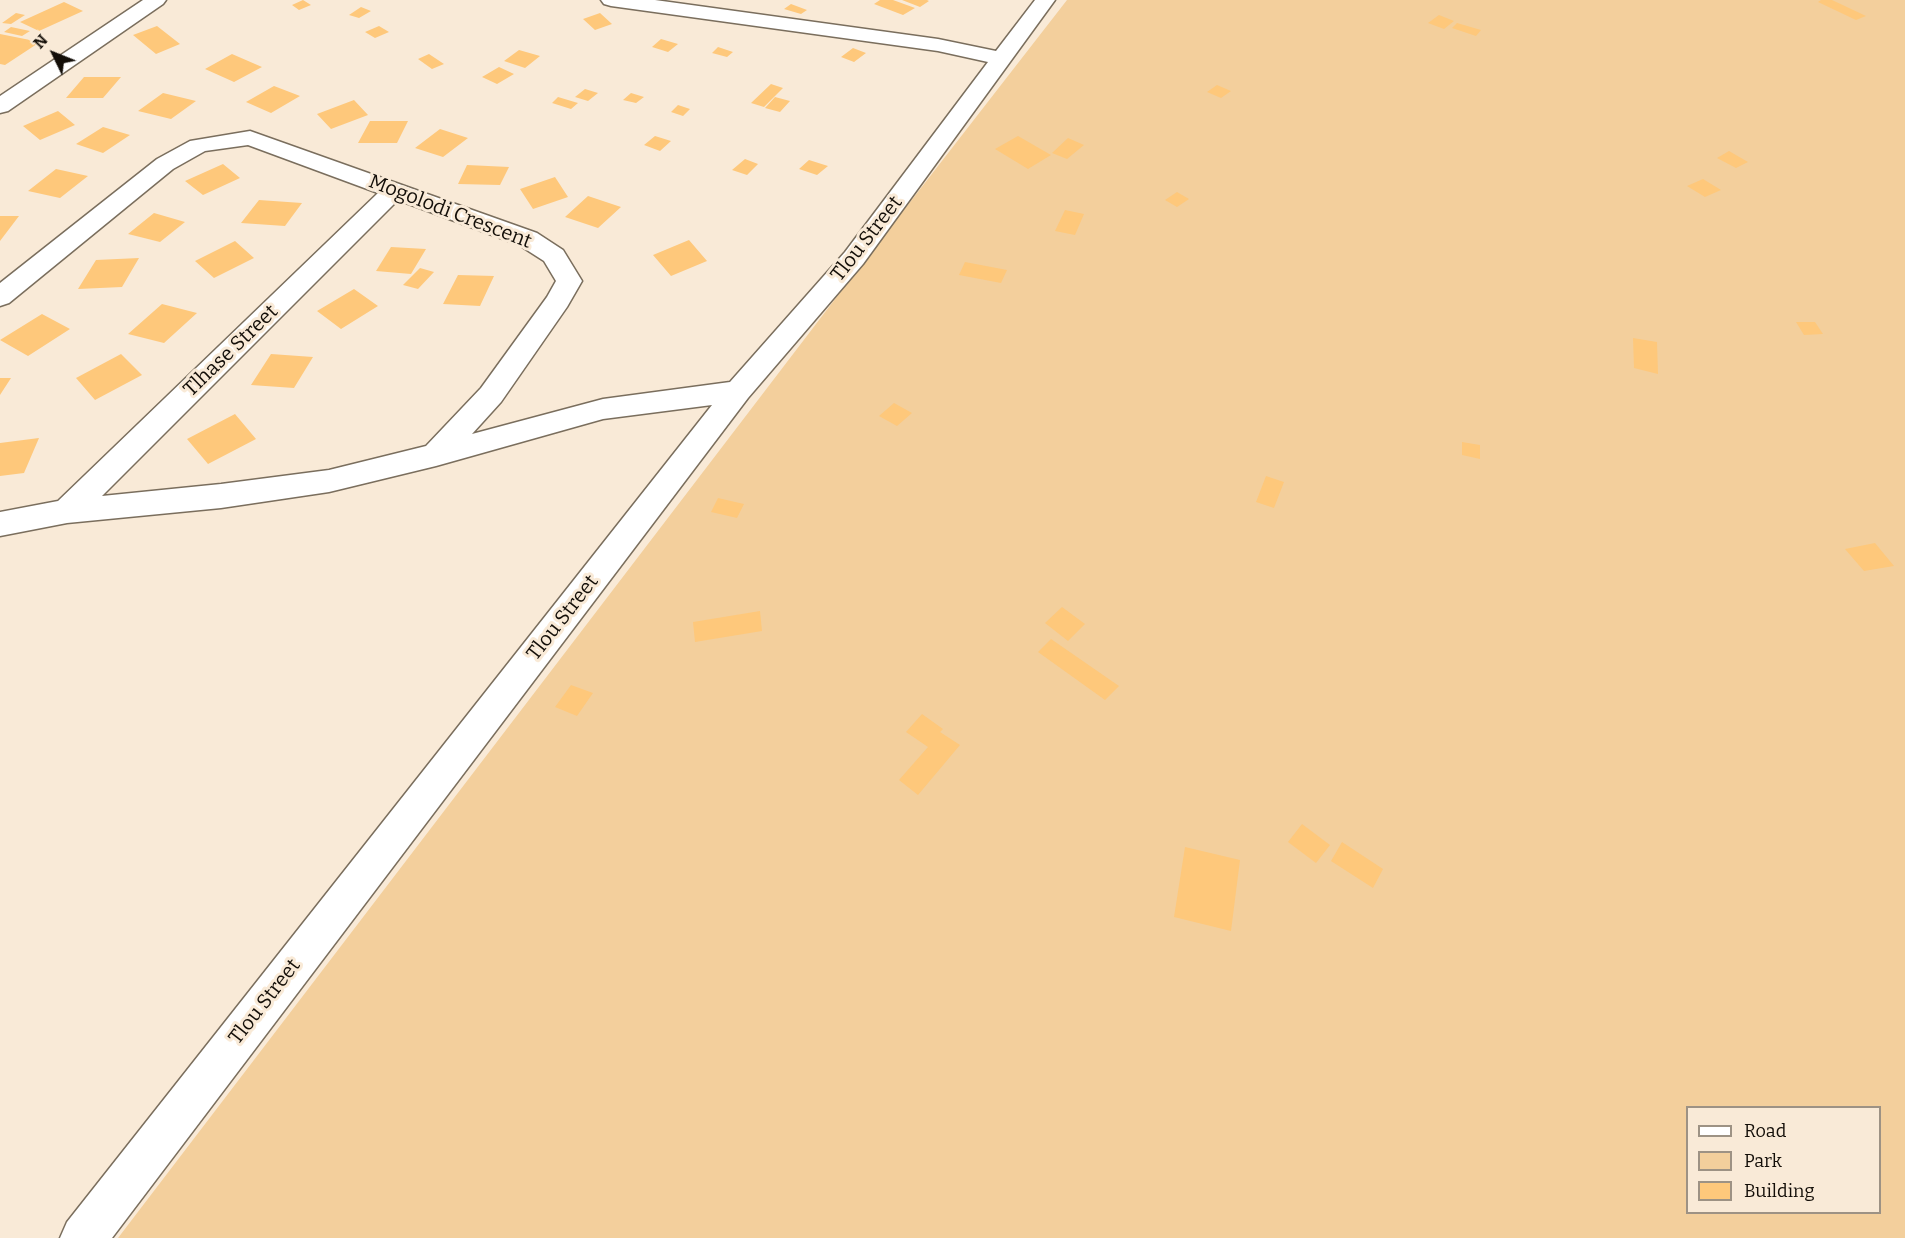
<!DOCTYPE html>
<html>
<head>
<meta charset="utf-8">
<style>
	body { margin:0 }
	#map { position:relative; width:1905px; height:1238px; overflow:hidden; background:#f9ead7; font-family:Bitter,serif }
	canvas { display:block }
	.legend { position:absolute; left:1686px; top:1106px; width:195px; height:108px; box-sizing:border-box; background:#f9ead7; border:2px solid #9d9284; margin:0; padding:8px 10px; list-style:none; font-size:18px; color:#130e08 }
	.legend li { display:flex; align-items:center; gap:12px; height:30px }
	.legend b { width:30px; border:2px solid #9d9284 }
	.north { position:absolute; left:24px; top:24px; width:60px; height:60px; -webkit-text-stroke:4px #f9ead7; paint-order:stroke; rotate:313deg; font-size:16px; font-weight:700; line-height:24px; text-align:center; color:#130e08 }
	.north::after { content:''; display:block; margin:auto; width:21px; height:27px; background:#130e08; clip-path:polygon(50% 0,100% 100%,50% 72%,0 100%) }
</style>
</head>
<body>
<div id="map">
<canvas width="1905" height="1238"></canvas>
<ul class="legend">
<li><b style="height:8px;background:#fff"></b>Road</li>
<li><b style="height:16px;background:#f3cf9c"></b>Park</li>
<li><b style="height:16px;background:#fec87b"></b>Building</li>
</ul>
<div class="north">N</div>
</div>
<script>
const context = document.querySelector('canvas').getContext('2d');
context.lineJoin = 'round';
function fill(path, color) {
  context.fillStyle = color;
  context.fill(path, 'evenodd');
}
function shape(rows) {
  const path = new Path2D();
  for (const r of rows) {
    path.moveTo(r[0], r[1]);
    for (let i = 2; i < r.length; i += 2) path.lineTo(r[i], r[i + 1]);
  }
  return path;
}
function strokePath(path, color, width, dash) {
  context.strokeStyle = color;
  context.lineWidth = width;
  context.lineCap = dash ? 'butt' : 'round';
  context.setLineDash(dash || []);
  context.stroke(path);
}
function drawText(font, color, halo, rows, align = 'center') {
  context.font = font + ' Bitter,serif';
  context.lineWidth = 6;
  context.setLineDash([]);
  context.textBaseline = 'middle';
  context.strokeStyle = halo;
  context.fillStyle = color;
  for (const [text, x, y, turn = 0] of rows) {
    context.save();
    context.translate(x, y);
    context.rotate((+turn || 0) * Math.PI / 180);
    context.textAlign = isNaN(turn) ? turn : align;
    if (halo) context.strokeText(text, 0, 0);
    context.fillText(text, 0, 0);
    context.restore();
  }
}
const green = shape([
	[1067,0,1905,0,1905,1238,118,1238,858,269],
	[1688,1108,1880,1108,1880,1212,1688,1212]
]);
const building = shape([
	[303,0,311,5,299,10,292,5],
	[880,0,893,0,915,8,903,15,874,4],
	[902,0,927,0,929,1,920,7],
	[1821,0,1832,0,1866,16,1856,20,1818,2],
	[64,2,83,11,39,31,20,22],
	[791,4,807,10,801,14,784,9],
	[361,7,371,11,359,18,349,15],
	[16,13,25,15,11,24,2,23],
	[600,13,612,24,595,30,583,19],
	[1439,15,1454,21,1444,29,1428,23],
	[1457,23,1481,30,1476,36,1452,28],
	[157,26,180,44,156,54,133,35],
	[379,26,389,32,375,38,365,32],
	[11,27,30,31,22,36,4,32],
	[0,34,40,42,5,65,0,64],
	[661,39,678,44,668,52,652,47],
	[718,47,733,52,727,57,712,53],
	[853,48,866,53,854,62,841,57],
	[519,50,540,56,525,68,504,61],
	[232,54,262,67,234,82,205,69],
	[429,54,444,64,432,69,418,59],
	[499,67,514,74,497,84,482,77],
	[84,77,121,77,103,98,66,98],
	[771,84,783,88,764,107,751,103],
	[1217,85,1231,91,1221,98,1207,92],
	[274,86,300,96,271,113,246,102],
	[585,89,598,93,588,101,575,97],
	[163,93,196,101,171,119,138,111],
	[631,93,644,97,636,103,623,100],
	[558,97,578,103,571,109,552,103],
	[775,97,790,101,780,112,765,108],
	[354,100,368,115,331,129,317,114],
	[678,105,690,109,683,116,671,112],
	[58,111,75,125,40,140,23,126],
	[370,121,408,121,397,143,358,143],
	[103,127,130,135,103,153,76,144],
	[440,129,468,138,443,157,415,148],
	[655,136,671,141,660,151,644,145],
	[1018,136,1051,155,1028,169,995,149],
	[1068,138,1084,145,1067,159,1052,153],
	[1729,151,1748,162,1736,168,1717,158],
	[745,159,758,164,747,175,732,170],
	[809,160,828,166,817,175,799,169],
	[223,164,240,178,203,195,185,181],
	[467,165,509,167,500,185,458,184],
	[56,169,88,176,60,198,28,191],
	[555,177,568,197,533,209,520,189],
	[1703,179,1721,190,1705,197,1687,186],
	[1177,192,1189,199,1177,207,1165,200],
	[588,196,621,207,598,228,565,217],
	[259,200,302,203,285,226,241,223],
	[1065,210,1084,214,1075,235,1055,231],
	[154,213,185,222,160,242,128,234],
	[0,216,19,216,0,241],
	[689,240,707,261,671,276,653,255],
	[235,241,254,258,214,278,195,261],
	[391,247,426,249,411,274,376,271],
	[139,258,122,287,78,289,96,260],
	[965,262,1007,270,1001,283,959,275],
	[420,268,434,272,418,289,403,285],
	[458,275,494,276,480,306,443,304],
	[354,289,378,306,341,329,317,311],
	[162,304,197,313,164,343,128,334],
	[42,314,70,329,28,356,0,340],
	[1796,322,1815,322,1823,334,1804,335],
	[1633,338,1657,342,1658,374,1634,368],
	[121,354,142,375,95,400,76,378],
	[271,354,313,357,294,388,251,385],
	[0,378,11,378,0,395],
	[894,403,912,413,897,426,879,416],
	[235,414,256,439,208,464,187,439],
	[39,438,24,473,0,476,0,443],
	[1462,442,1480,445,1480,459,1462,455],
	[1266,476,1284,482,1274,508,1256,502],
	[718,498,744,504,737,518,711,512],
	[1875,543,1894,566,1864,571,1845,549],
	[1062,607,1085,624,1068,641,1045,623],
	[760,611,762,631,695,642,693,622],
	[1051,639,1119,686,1105,700,1038,652],
	[571,685,593,693,577,716,555,707],
	[922,714,943,729,940,732,960,745,918,795,899,780,928,747,906,732],
	[1302,824,1330,845,1316,863,1288,842],
	[1342,842,1383,869,1373,888,1331,861],
	[1185,847,1240,860,1231,931,1174,917]
]);
const street = shape([
	[143,0,166,0,163,4,8,111,0,113,0,96,143,0],
	[601,0,655,0,938,39,996,51,1035,0,1055,0,863,264,748,398,112,1238,60,1238,67,1222,712,405,603,419,436,466,329,492,221,508,67,523,0,536,0,512,58,501,378,193,248,145,205,151,173,169,9,303,0,306,0,283,157,159,190,141,250,131,537,233,563,250,582,281,567,307,501,402,472,434,603,399,730,382,845,252,988,62,938,51,611,6,604,4,601,0],
	[398,200,519,245,544,261,556,281,547,297,481,388,426,446,329,470,221,484,102,496,398,200]
]);
const streetNames = [
	["Mogolodi Crescent",450,212,21],
	["Tlou Street",867,239,-52],
	["Tlhase Street",231,351,-44],
	["Tlou Street",563,618,-52],
	["Tlou Street",265,1002,-52]
];
fill(green, '#f3cf9c');
fill(building, '#fec87b');
strokePath(street, '#7a6e5d', 3);
fill(street, '#fff');
drawText('20px', '#130e08', '#f9ead7', streetNames);
</script>
</body>
</html>
